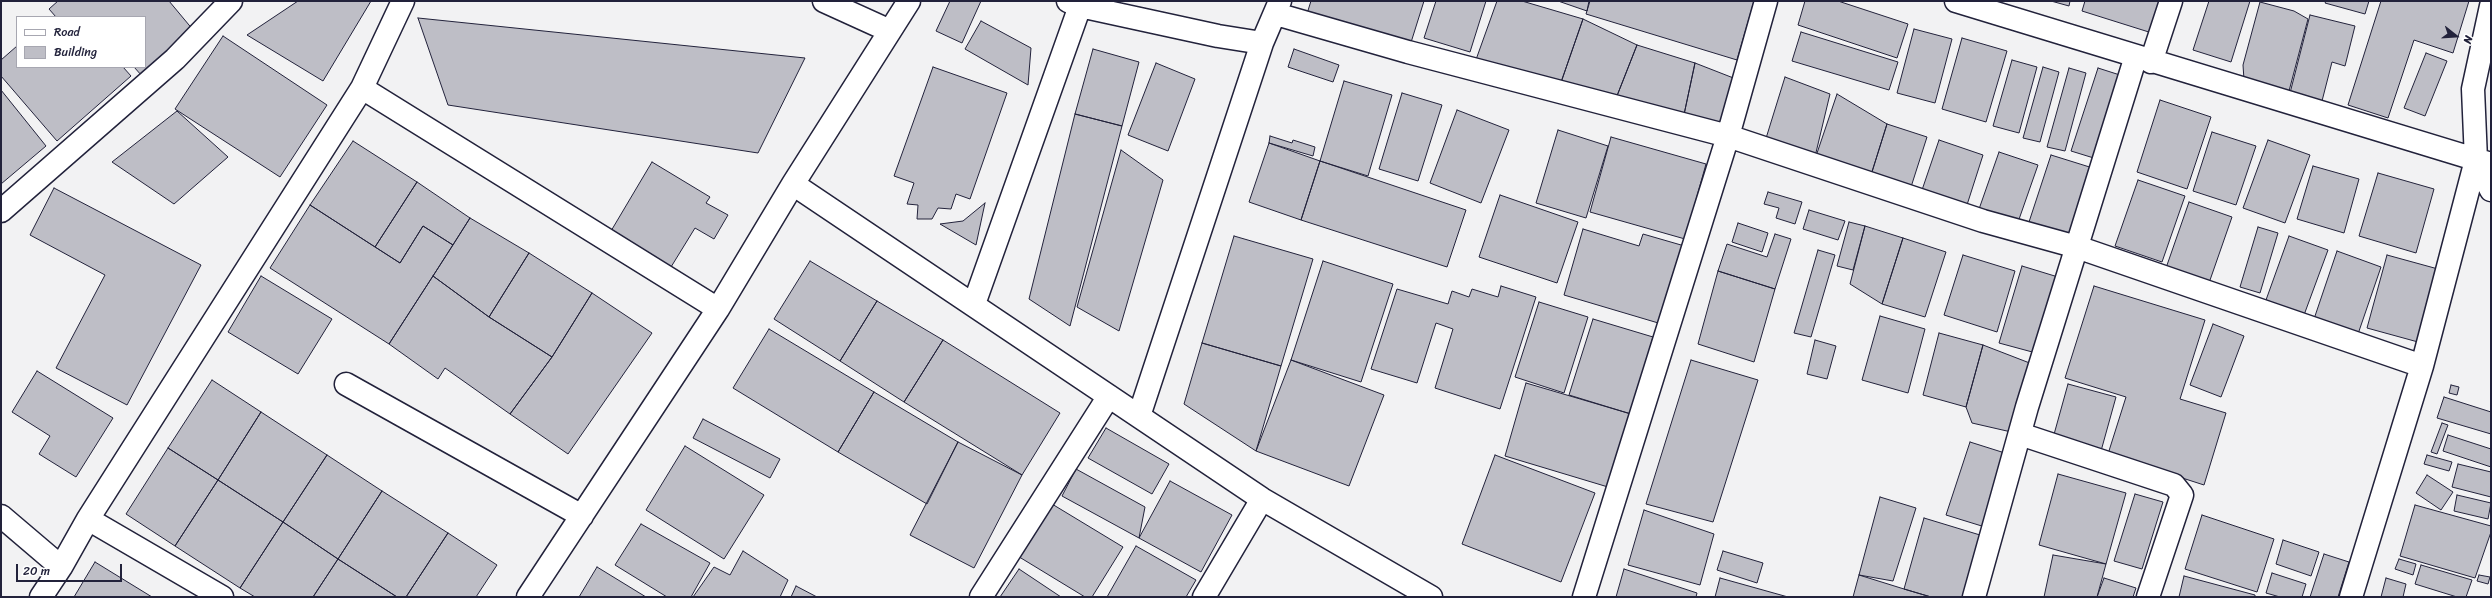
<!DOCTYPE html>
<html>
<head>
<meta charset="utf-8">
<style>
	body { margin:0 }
	#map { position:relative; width:2492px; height:598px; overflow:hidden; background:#f2f2f3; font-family:Sriracha,sans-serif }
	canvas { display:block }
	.frame { position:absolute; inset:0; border:2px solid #22223b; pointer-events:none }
	.legend { position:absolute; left:16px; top:16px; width:130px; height:52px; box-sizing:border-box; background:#fff; border:1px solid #a7a7b1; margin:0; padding:5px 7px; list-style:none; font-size:12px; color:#22223b }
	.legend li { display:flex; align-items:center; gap:8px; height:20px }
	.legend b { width:20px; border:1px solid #a7a7b1 }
	.north { position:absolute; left:2436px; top:16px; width:40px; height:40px; -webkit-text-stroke:3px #fff; paint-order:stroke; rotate:107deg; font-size:11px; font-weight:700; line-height:16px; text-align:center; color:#22223b }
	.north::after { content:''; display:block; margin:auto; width:14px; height:18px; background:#22223b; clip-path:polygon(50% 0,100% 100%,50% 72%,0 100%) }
	.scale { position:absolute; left:16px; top:564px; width:106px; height:18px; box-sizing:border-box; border:2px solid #22223b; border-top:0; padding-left:5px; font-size:12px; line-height:14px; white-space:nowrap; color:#22223b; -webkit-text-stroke:3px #fff; paint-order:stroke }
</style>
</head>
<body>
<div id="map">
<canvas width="2492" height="598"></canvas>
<div class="frame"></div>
<ul class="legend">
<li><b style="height:5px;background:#fff"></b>Road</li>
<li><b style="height:11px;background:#bebec6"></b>Building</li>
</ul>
<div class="north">N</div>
<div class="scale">20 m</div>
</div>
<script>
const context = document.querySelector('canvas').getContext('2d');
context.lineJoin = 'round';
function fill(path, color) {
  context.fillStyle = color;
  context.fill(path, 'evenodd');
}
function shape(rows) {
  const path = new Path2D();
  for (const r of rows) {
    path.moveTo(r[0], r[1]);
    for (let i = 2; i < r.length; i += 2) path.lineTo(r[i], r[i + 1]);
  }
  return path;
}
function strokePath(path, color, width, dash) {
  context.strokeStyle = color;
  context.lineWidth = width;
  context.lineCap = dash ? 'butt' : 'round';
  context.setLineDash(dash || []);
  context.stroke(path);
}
const building = shape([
	[58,1,169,1,194,31,142,76,134,67,145,67,145,17,56,17,49,9,58,1],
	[298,1,371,1,323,81,247,35,298,1],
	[950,1,981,1,962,43,936,31,950,1],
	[1311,1,1424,1,1408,52,1305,20,1311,1],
	[1436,1,1486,1,1470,52,1424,38,1436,1],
	[1497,1,1522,1,1583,19,1558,91,1473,68,1497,1],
	[1558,1,1589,1,1587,11,1558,1],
	[1590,1,1754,1,1737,60,1586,14,1590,1],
	[1805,1,1838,1,1908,24,1897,58,1798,25,1805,1],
	[2051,1,2070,1,2069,6,2051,1],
	[2085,1,2162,1,2152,33,2082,11,2085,1],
	[2209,1,2250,1,2231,62,2193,50,2209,1],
	[2326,1,2369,1,2365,14,2325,3,2326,1],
	[2381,1,2469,1,2453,53,2414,40,2388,118,2348,105,2381,1],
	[2260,2,2294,11,2308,19,2289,91,2244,80,2243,65,2260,2],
	[2310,15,2355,26,2345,66,2332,62,2322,101,2290,93,2310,15],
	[418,18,805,58,758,153,448,105,418,18],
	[1583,19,1637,45,1613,106,1558,91,1583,19],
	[981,21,1031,48,1028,85,965,49,981,21],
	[1914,29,1952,39,1935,103,1897,93,1914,29],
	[1801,32,1898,62,1889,90,1792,61,1801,32],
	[223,36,327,105,280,177,175,109,223,36],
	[1962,38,2007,51,1986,122,1942,109,1962,38],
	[1637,45,1695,63,1682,124,1613,106,1637,45],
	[17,46,17,67,123,67,131,76,57,141,1,76,1,60,17,46],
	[1093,49,1139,62,1122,126,1075,114,1093,49],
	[1294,49,1339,65,1333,82,1288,67,1294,49],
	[2426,53,2447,61,2425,116,2404,108,2426,53],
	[2012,60,2037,67,2019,133,1993,126,2012,60],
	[1156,63,1195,79,1168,151,1128,135,1156,63],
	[1695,63,1736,79,1728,136,1682,124,1695,63],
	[933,67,1007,93,970,199,956,194,951,209,938,208,932,219,917,219,918,205,907,204,914,183,894,176,933,67],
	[2043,67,2059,72,2040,142,2023,138,2043,67],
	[2069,68,2086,73,2065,151,2047,147,2069,68],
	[2098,68,2123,76,2097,159,2071,151,2098,68],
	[1785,77,1830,94,1813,165,1763,148,1785,77],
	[1344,81,1392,95,1368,176,1320,161,1344,81],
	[1,90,46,146,1,184,1,90],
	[1402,93,1442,105,1418,181,1379,169,1402,93],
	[1837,94,1887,124,1871,175,1813,165,1837,94],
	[2160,100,2211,117,2187,189,2137,172,2160,100],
	[1457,110,1509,130,1481,203,1430,183,1457,110],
	[177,111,228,157,174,204,112,162,177,111],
	[1075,114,1122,126,1070,326,1029,299,1075,114],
	[1887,124,1927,137,1911,187,1871,175,1887,124],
	[1558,130,1608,146,1586,218,1536,203,1558,130],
	[2212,132,2256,146,2236,205,2193,191,2212,132],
	[1270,136,1292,143,1293,140,1315,147,1313,156,1269,143,1270,136],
	[1611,137,1706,164,1685,239,1590,212,1611,137],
	[1939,140,1983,155,1966,208,1921,193,1939,140],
	[2268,140,2310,155,2285,223,2243,208,2268,140],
	[353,141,417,182,375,247,310,205,353,141],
	[1269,143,1320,161,1301,220,1249,202,1269,143],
	[1121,150,1163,180,1119,331,1077,307,1121,150],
	[1999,152,2038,165,2017,225,1978,212,1999,152],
	[2051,155,2096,169,2073,239,2028,225,2051,155],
	[1320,161,1466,210,1447,267,1301,220,1320,161],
	[652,162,710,197,706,203,728,215,714,239,695,228,671,267,611,231,652,162],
	[2313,166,2359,179,2344,233,2297,219,2313,166],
	[2378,173,2434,189,2416,253,2359,236,2378,173],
	[2138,180,2185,196,2162,262,2115,246,2138,180],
	[417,182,470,218,453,245,423,226,400,263,375,247,417,182],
	[54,188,201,265,127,405,56,368,105,275,30,235,54,188],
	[1768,192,1802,202,1795,224,1776,218,1779,208,1764,204,1768,192],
	[1500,195,1578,222,1557,283,1479,257,1500,195],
	[2189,202,2232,217,2209,283,2166,268,2189,202],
	[985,203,976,245,940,224,963,221,985,203],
	[310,205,400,263,423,226,453,245,389,344,270,268,310,205],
	[1809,210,1845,221,1838,240,1803,229,1809,210],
	[470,218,529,253,489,317,433,276,470,218],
	[1849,222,1865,226,1853,270,1837,266,1849,222],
	[1738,223,1768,233,1762,252,1732,242,1738,223],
	[1865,226,1903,238,1882,304,1850,284,1865,226],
	[2258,227,2278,233,2260,293,2240,287,2258,227],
	[1583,229,1639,246,1643,234,1688,247,1665,325,1564,295,1583,229],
	[1775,234,1791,239,1775,289,1718,271,1727,244,1767,257,1775,234],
	[1234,236,1313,259,1281,366,1202,343,1234,236],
	[2289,236,2328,250,2304,315,2266,300,2289,236],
	[1903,238,1946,252,1925,317,1882,304,1903,238],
	[1818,250,1835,255,1811,337,1794,333,1818,250],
	[2337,251,2381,267,2358,334,2314,319,2337,251],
	[529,253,592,293,552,357,489,317,529,253],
	[1963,255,2015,271,1997,332,1944,315,1963,255],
	[2387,255,2438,269,2418,342,2367,328,2387,255],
	[810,261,877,301,840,361,774,319,810,261],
	[1323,261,1393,284,1361,382,1291,360,1323,261],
	[2022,266,2058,277,2036,353,1999,343,2022,266],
	[1718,271,1775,289,1754,362,1698,344,1718,271],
	[261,276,332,319,298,374,228,332,261,276],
	[433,276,489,317,552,357,510,414,445,368,438,379,389,344,433,276],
	[1501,286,1536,297,1500,409,1435,388,1453,329,1436,323,1417,383,1371,369,1397,289,1448,304,1452,291,1469,297,1472,289,1498,297,1501,286],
	[2094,286,2205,320,2180,399,2226,413,2204,485,2108,454,2126,397,2065,378,2094,286],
	[592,293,652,333,568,454,510,414,552,357,592,293],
	[877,301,943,340,904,402,840,361,877,301],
	[1539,302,1588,317,1564,393,1515,377,1539,302],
	[1880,316,1925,329,1908,393,1862,380,1880,316],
	[1593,319,1653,337,1631,414,1569,395,1593,319],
	[2213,324,2244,336,2221,397,2190,385,2213,324],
	[769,329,874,392,838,452,733,388,769,329],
	[1939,333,1983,345,1966,407,1923,395,1939,333],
	[943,340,1060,413,1022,475,904,402,943,340],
	[1815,340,1836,346,1827,379,1807,374,1815,340],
	[1202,343,1281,366,1256,451,1184,404,1202,343],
	[1983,345,2040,367,2020,434,1972,423,1966,407,1983,345],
	[1291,360,1384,395,1349,486,1256,451,1291,360],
	[1691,360,1758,380,1713,522,1646,504,1691,360],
	[37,371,113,418,76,477,39,454,50,436,12,412,37,371],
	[212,380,261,412,218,480,168,448,212,380],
	[1526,383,1631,414,1608,487,1505,456,1526,383],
	[2068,384,2116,397,2101,451,2053,438,2068,384],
	[2451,385,2459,387,2457,395,2449,393,2451,385],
	[874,392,958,442,927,504,838,452,874,392],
	[2444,397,2491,412,2491,434,2437,418,2444,397],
	[261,412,327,455,283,522,218,480,261,412],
	[703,419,780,459,770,478,693,438,703,419],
	[2442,423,2448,425,2437,454,2431,452,2442,423],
	[1106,428,1169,464,1152,494,1088,458,1106,428],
	[2448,435,2491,449,2491,467,2443,451,2448,435],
	[958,442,1022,475,974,568,910,535,958,442],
	[1970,442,2008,454,1985,527,1946,515,1970,442],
	[685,446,764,495,724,559,646,510,685,446],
	[168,448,218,480,175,546,126,514,168,448],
	[327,455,382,491,338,559,283,522,327,455],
	[1495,455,1595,493,1561,582,1462,544,1495,455],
	[2427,455,2452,462,2449,471,2424,464,2427,455],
	[2458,464,2491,472,2491,497,2452,487,2458,464],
	[1076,469,1145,507,1139,538,1062,496,1076,469],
	[2058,474,2126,493,2106,564,2039,545,2058,474],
	[2427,475,2453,492,2441,510,2416,493,2427,475],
	[218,480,283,522,240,588,175,546,218,480],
	[1170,481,1232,515,1201,572,1139,538,1170,481],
	[382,491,448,533,406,597,397,597,338,559,382,491],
	[2135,494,2163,502,2142,569,2114,561,2135,494],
	[2457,495,2491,503,2488,519,2454,511,2457,495],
	[1880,497,1916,508,1893,581,1859,575,1880,497],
	[1047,501,1123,547,1092,597,1085,597,1016,555,1047,501],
	[2415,505,2491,526,2491,532,2475,578,2400,556,2415,505],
	[1644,510,1714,534,1700,585,1628,565,1644,510],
	[2202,515,2274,539,2257,592,2185,569,2202,515],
	[1924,518,1980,535,1966,597,1931,597,1904,589,1924,518],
	[283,522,338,559,313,597,255,597,240,588,283,522],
	[641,524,710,563,691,597,667,597,615,565,641,524],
	[448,533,497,565,476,597,406,597,448,533],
	[2283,540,2319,552,2311,576,2276,564,2283,540],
	[1136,546,1196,580,1186,597,1107,597,1136,546],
	[743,551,788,580,780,597,693,597,714,567,730,575,743,551],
	[1723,551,1763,563,1757,583,1717,570,1723,551],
	[2324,554,2349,562,2338,597,2310,597,2324,554],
	[2053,555,2106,564,2097,597,2044,597,2053,555],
	[338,559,397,597,313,597,338,559],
	[2399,559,2416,564,2413,575,2395,569,2399,559],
	[95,562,152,597,74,597,95,562],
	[2421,565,2472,580,2466,597,2457,597,2415,584,2421,565],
	[597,567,646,597,579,597,597,567],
	[1019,569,1061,597,1000,597,1019,569],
	[1624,569,1697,593,1696,597,1616,597,1624,569],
	[2272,573,2306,584,2302,597,2280,597,2266,593,2272,573],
	[1859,575,1904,589,1931,597,1853,597,1859,575],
	[2479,575,2490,577,2488,584,2477,581,2479,575],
	[2184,576,2255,595,2255,597,2179,597,2184,576],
	[1720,578,1788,597,1715,597,1720,578],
	[2104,578,2136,588,2133,597,2097,597,2104,578],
	[2386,578,2406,584,2403,597,2381,597,2386,578],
	[796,586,817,597,791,597,796,586]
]);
const minor = shape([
	[824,1,890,31],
	[1068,1,1080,6,1218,36,1262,43],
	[1956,1,2491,164],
	[1276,14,1408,52,1728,136,1983,221,2077,247,2422,366],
	[2151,62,2171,1],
	[362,88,718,309],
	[2476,160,2491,190],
	[793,184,1262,499,1431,597],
	[1,211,175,59,231,1],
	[974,304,1080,6],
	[346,384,582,516],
	[1139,416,1262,43,1280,1],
	[2020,434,2174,485,2182,495,2148,597],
	[1,516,61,567],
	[88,519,222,597],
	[41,597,61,567,88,519,362,88,403,1],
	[528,597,718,309,793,184,909,1],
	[981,597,1109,396],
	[1204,597,1262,499],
	[1584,597,1728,136,1766,1],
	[1974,597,2027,407,2136,56],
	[2351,597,2422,366,2476,160,2473,89,2491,6]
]);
fill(building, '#bebec6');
strokePath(building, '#22223b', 1);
strokePath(minor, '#22223b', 25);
strokePath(minor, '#fff', 22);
</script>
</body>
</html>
